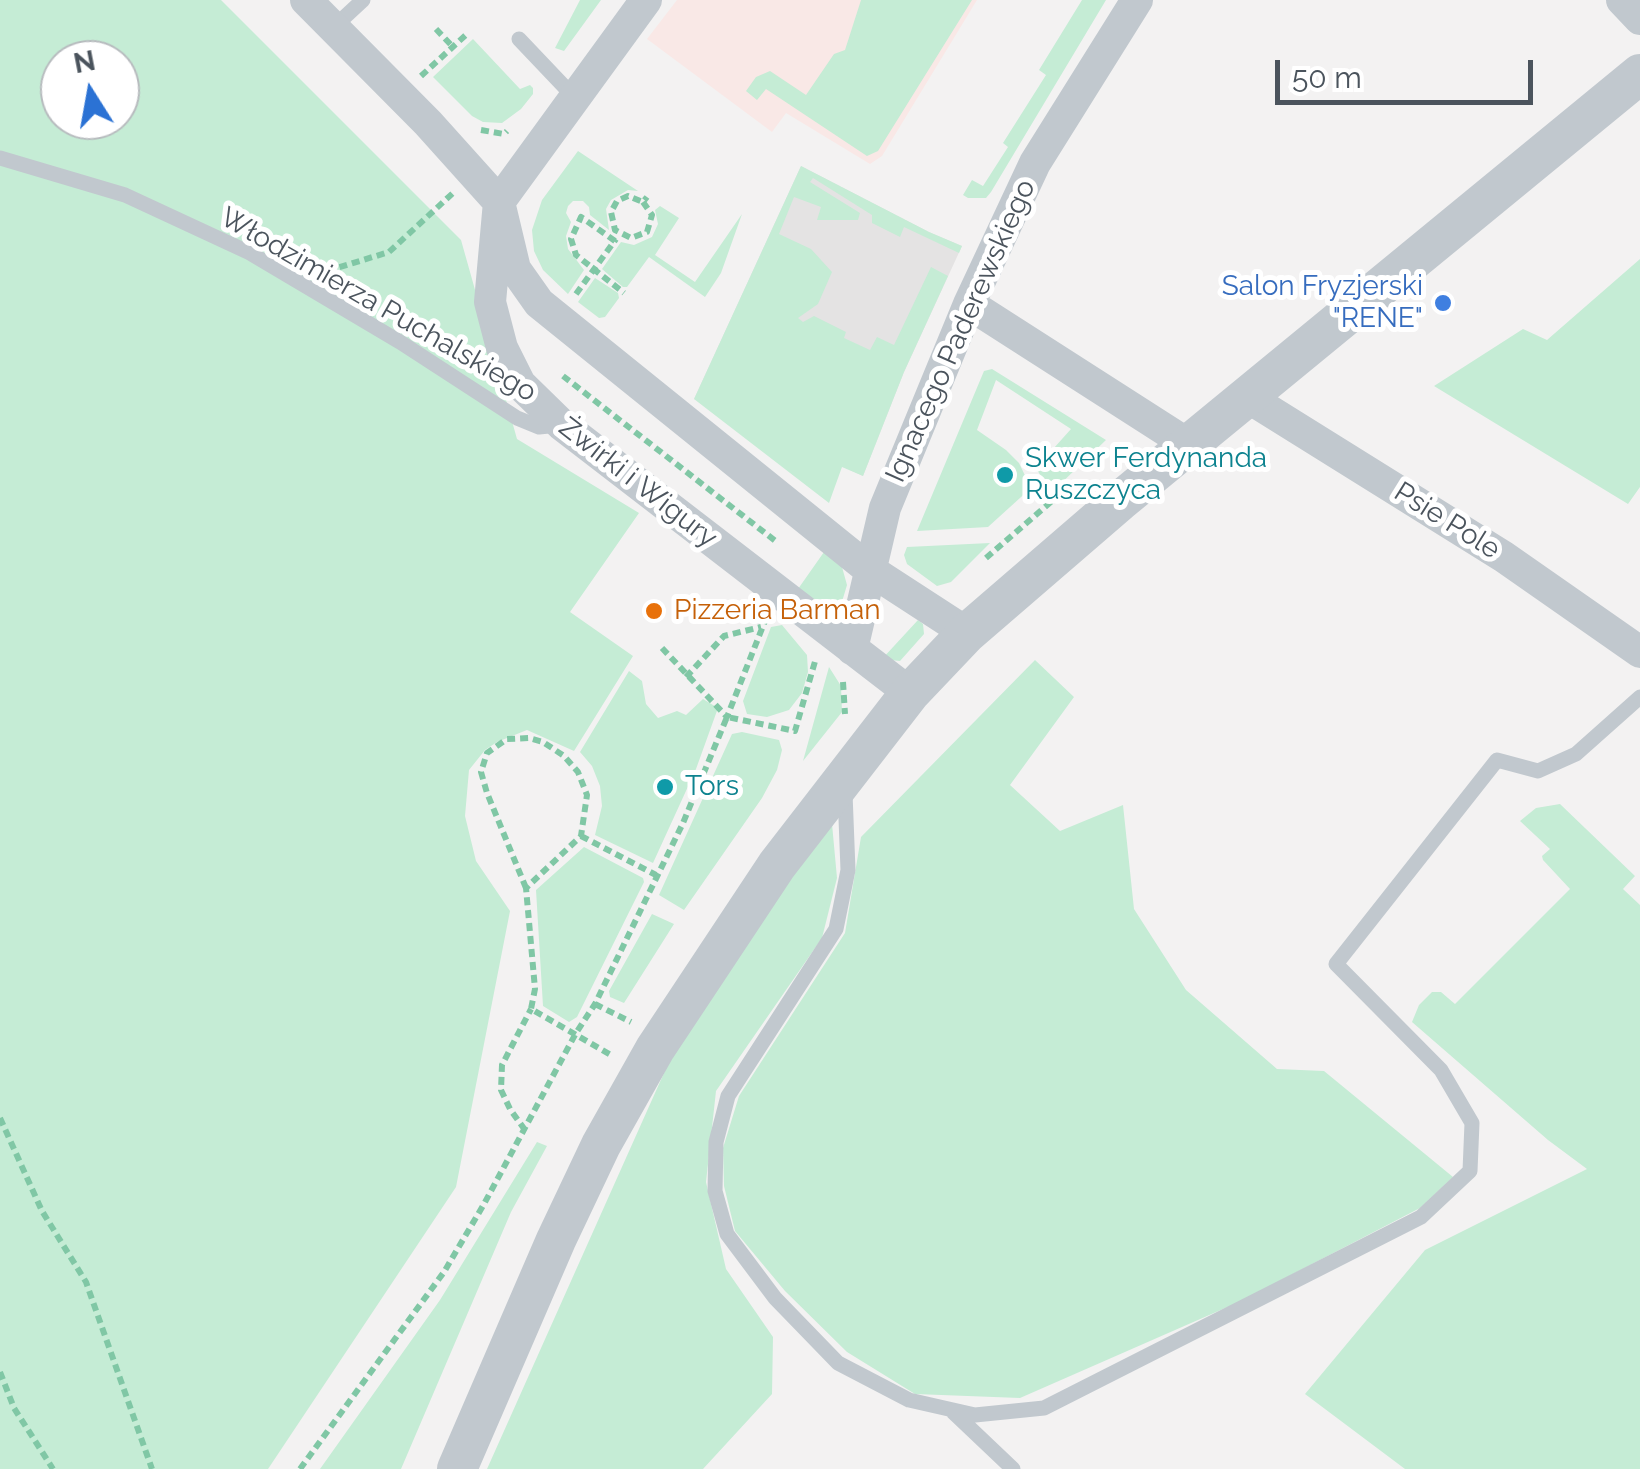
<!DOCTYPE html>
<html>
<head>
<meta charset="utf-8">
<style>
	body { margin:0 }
	#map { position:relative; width:1640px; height:1469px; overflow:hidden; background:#f3f2f2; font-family:Raleway,sans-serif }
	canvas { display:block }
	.north { position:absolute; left:40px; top:40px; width:100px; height:100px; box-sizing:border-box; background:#fff; border:2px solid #b7bbbe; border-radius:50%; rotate:349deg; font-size:28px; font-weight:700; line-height:40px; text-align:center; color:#4b545d }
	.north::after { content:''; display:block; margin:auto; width:35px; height:45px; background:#2b72d4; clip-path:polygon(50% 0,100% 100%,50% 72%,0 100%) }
	.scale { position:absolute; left:1275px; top:60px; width:258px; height:45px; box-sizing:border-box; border:5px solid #4b545d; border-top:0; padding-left:12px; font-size:30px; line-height:35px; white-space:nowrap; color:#4b545d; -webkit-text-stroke:8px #fff; paint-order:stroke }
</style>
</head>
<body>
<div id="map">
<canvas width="1640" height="1469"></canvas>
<div class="north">N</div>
<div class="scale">50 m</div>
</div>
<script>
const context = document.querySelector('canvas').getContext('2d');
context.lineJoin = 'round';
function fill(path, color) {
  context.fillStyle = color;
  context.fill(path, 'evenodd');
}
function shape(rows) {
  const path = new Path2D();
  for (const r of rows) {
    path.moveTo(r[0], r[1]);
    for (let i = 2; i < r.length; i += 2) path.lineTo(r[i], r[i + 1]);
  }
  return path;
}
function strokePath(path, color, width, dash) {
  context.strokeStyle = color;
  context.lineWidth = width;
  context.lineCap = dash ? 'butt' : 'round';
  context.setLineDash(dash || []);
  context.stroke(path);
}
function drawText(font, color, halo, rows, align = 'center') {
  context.font = font + ' Raleway,sans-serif';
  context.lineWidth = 10;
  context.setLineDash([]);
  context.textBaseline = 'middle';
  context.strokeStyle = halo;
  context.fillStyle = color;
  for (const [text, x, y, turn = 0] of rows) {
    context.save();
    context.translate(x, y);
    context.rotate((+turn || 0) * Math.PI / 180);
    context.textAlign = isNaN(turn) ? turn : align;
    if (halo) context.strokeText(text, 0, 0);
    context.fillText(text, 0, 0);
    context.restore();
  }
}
const education = shape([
	[801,166,929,232,962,246,904,372,863,476,694,399]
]);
const medical = shape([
	[677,0,977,0,882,156,870,164,786,113,772,132,647,39]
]);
const green = shape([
	[0,0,221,0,461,240,517,439,639,513,570,612,633,656,574,751,527,730,497,742,485,750,469,770,465,816,476,861,510,911,456,1187,268,1469,0,1469],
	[60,60,120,60,120,120,60,120],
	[580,0,601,0,564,51,555,48],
	[861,0,972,0,878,151,867,156,766,89,757,100,746,91,756,77,770,71,806,95,834,54,845,50],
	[1082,0,1106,0,991,192,986,198,968,198,963,195,972,180,983,186,1008,147,1003,143,1046,75,1039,70],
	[473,39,520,89,530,85,533,88,533,94,521,109,502,123,483,122,472,116,433,77],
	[578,151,638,191,628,190,611,200,606,209,609,230,590,215,589,207,583,201,573,201,568,206,566,213,571,222,566,236,568,249,584,270,568,294,543,270,534,251,532,230,542,200],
	[801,166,929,232,962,246,959,253,904,227,900,237,872,223,872,215,813,178,810,182,860,213,858,220,817,220,821,207,794,197,779,234,811,249,832,272,818,304,798,318,803,322,814,316,846,332,844,338,870,350,877,337,894,345,931,267,948,276,904,372,863,476,842,467,829,503,694,399],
	[660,206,679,218,655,255,695,282,742,214,721,273,705,297,649,257,627,287,623,287,602,269,621,242,634,245,652,237,658,224,655,210],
	[1640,259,1640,487,1628,504,1434,386,1523,329,1547,340],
	[595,278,618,293,619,298,605,317,599,318,578,302],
	[992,369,1106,440,1051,493,1036,468,1071,429,996,380,977,430,1006,450,1019,463,1031,488,988,527,917,531,984,371],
	[990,543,951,582,937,586,907,564,904,555,907,547],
	[824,552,842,567,847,585,841,605,833,609,824,609,798,589],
	[918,620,923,624,924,634,900,661,882,659],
	[782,625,807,655,808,672,802,693,789,710,767,717,747,714,743,701,771,627],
	[1035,660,1074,697,1010,785,1060,831,1123,805,1134,909,1186,990,1277,1069,1324,1071,1453,1177,1420,1208,1239,1302,1020,1398,915,1394,847,1352,785,1291,735,1231,724,1186,723,1148,739,1096,845,933,861,837],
	[829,667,841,686,842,712,803,761],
	[629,671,642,681,646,704,658,718,677,711,686,715,703,699,718,708,696,769,653,863,595,835,602,806,600,786,592,766,580,752],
	[742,732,779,740,782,750,777,770,762,798,684,910,659,895,732,734],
	[1560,804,1635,876,1623,889,1640,905,1640,1469,1405,1469,1305,1394,1425,1250,1587,1169,1548,1140,1412,1022,1419,1005,1432,992,1441,992,1455,1004,1570,889,1543,860,1542,856,1550,849,1520,821,1536,808],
	[831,813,837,878,822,938,716,1091,706,1182,726,1269,773,1337,772,1394,703,1469,487,1469,672,1055],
	[584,847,643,878,644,882,577,1017,569,1022,543,1006,536,890],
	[652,914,674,924,624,1003,610,997,609,991],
	[537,1142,547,1146,511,1212,401,1469,320,1469,440,1300]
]);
const path = shape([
	[436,29,453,47],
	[421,76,468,33],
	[481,130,504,134,507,131],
	[643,202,652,215,647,232,631,238,615,230,611,212,617,201,628,196,643,202,647,197],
	[615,241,581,217,571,239,576,255,624,293],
	[327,271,389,252,453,193],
	[576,294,616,239],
	[563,376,778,543],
	[986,558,1074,482],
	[662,648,727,717,765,621],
	[686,677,724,636,761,627],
	[843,682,845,714],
	[581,836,656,875],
	[526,888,487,793,481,772,487,753,507,739,529,738,543,742,564,756,578,772,587,795,581,836,526,888,535,989,531,1009,611,1055],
	[595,1004,631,1022],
	[0,1118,42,1211,86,1282,152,1469],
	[525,1130,510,1109,501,1090,502,1065,531,1009],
	[0,1372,14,1408,53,1469],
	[300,1469,444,1272,484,1204,576,1033,595,1004,683,823,727,717,795,731,816,658]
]);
const service = shape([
	[335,26,363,0],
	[519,39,576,99],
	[0,158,125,195,250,253,400,342,517,418,539,427,559,425],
	[845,793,848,870,836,929,728,1096,716,1142,715,1191,727,1234,775,1298,838,1363,909,1400,975,1415,1044,1408,1421,1217,1470,1171,1472,1123,1441,1070,1336,964,1497,760,1538,771,1576,754,1640,697],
	[953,1412,1013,1469]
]);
const minor = shape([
	[306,0,428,123,499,202,515,269,539,303,870,570,967,633],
	[646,0,499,202,490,302,502,348,520,384,562,425,910,693],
	[1622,0,1640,19],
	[969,304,1189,445],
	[1249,398,1504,557,1640,652],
	[852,649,885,508,969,304,1035,163,1137,0]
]);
const tertiary = shape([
	[457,1469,556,1240,601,1145,655,1049,777,865,910,693,967,633,1120,501,1640,74]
]);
const markers = [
	[1443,303,10,"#3f7fe0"],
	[1005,475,10,"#0f9aa8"],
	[654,611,10,"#e8710a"],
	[665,787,10,"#0f9aa8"]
];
const shopNames = [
	["Salon Fryzjerski",1423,287],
	["\"RENE\"",1423,319]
];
const streetNames = [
	["Włodzimierza Puchalskiego",378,305,30],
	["Ignacego Paderewskiego",961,331,-66],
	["Żwirki i Wigury",638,483,38],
	["Psie Pole",1447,521,32]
];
const cultureNames = [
	["Skwer Ferdynanda",1025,459],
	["Ruszczyca",1025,491],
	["Tors",685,787]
];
const foodNames = [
	["Pizzeria Barman",674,611]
];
fill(education, '#e4e3e3');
fill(medical, '#f9e8e6');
fill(green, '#c5ecd5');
strokePath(path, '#80c7a5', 6, [8, 5]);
strokePath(service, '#c1c8ce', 15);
strokePath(minor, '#c1c8ce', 32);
strokePath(tertiary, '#c1c8ce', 40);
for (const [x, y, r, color] of markers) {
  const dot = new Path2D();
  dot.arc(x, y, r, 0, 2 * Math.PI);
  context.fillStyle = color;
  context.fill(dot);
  strokePath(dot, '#fff', 4);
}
drawText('28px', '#366cbe', '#fff', shopNames, 'right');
drawText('28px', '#4b545d', '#fff', streetNames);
drawText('28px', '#0d838f', '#fff', cultureNames, 'left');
drawText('28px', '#c56008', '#fff', foodNames, 'left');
</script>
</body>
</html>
